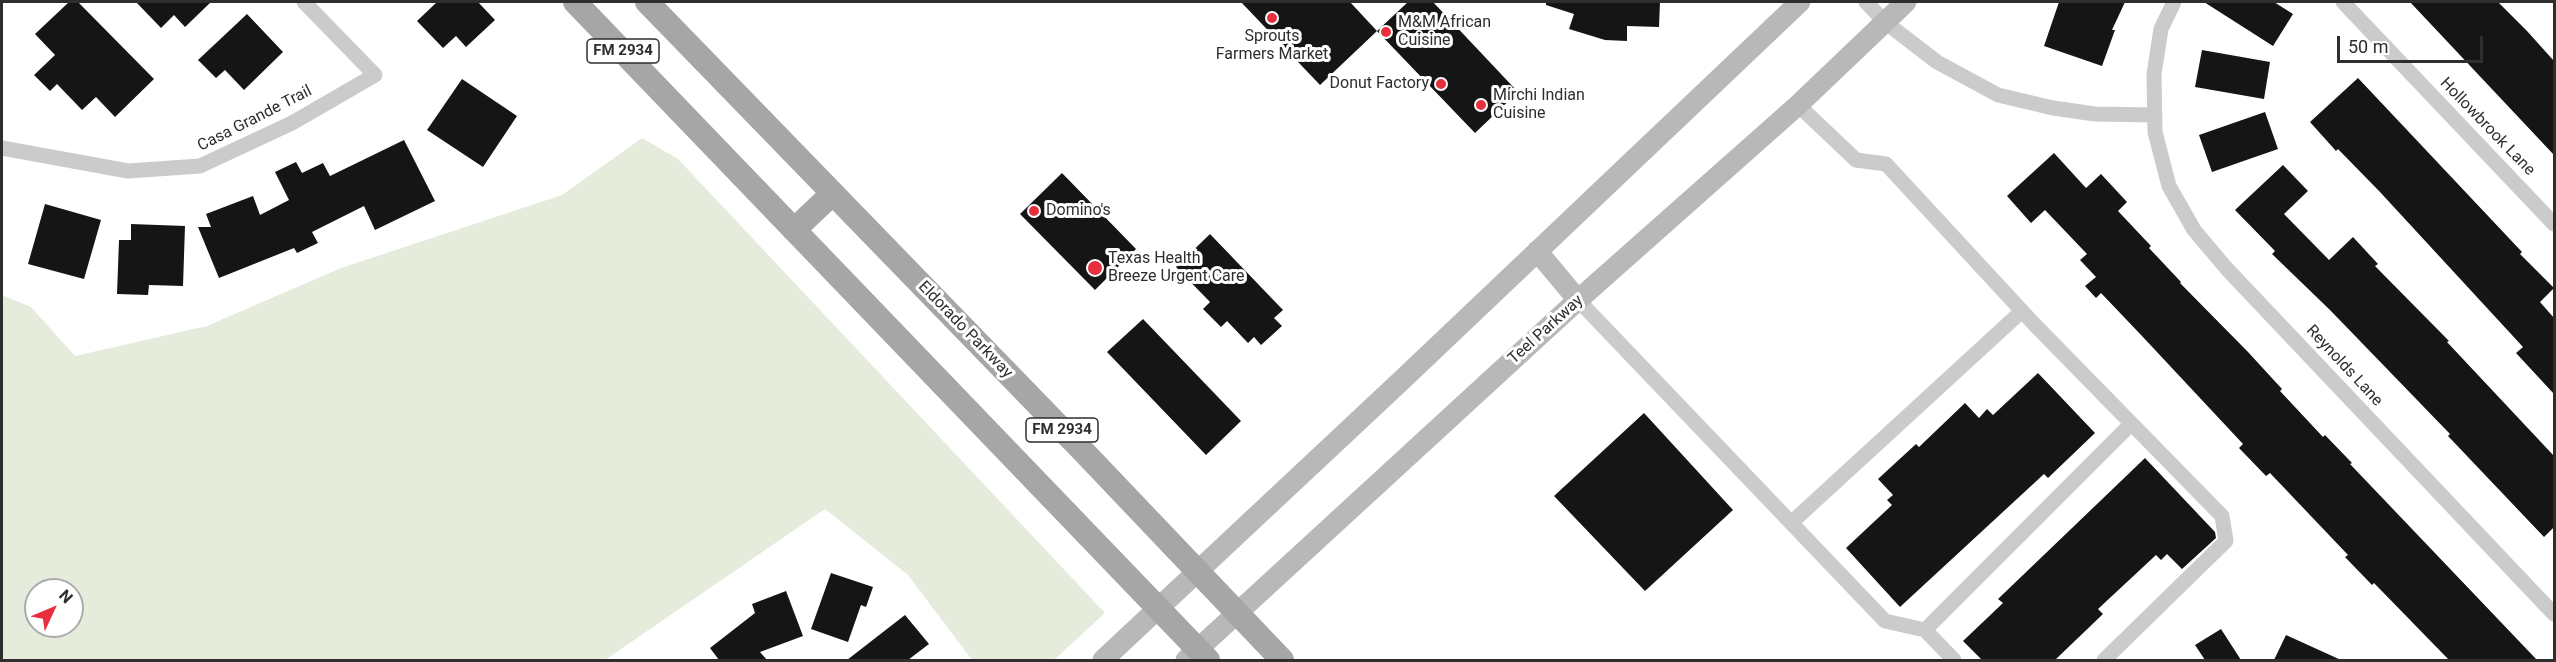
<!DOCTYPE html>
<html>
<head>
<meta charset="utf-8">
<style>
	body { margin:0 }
	#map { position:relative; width:2556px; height:662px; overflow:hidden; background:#fff; font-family:Roboto,sans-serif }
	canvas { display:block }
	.frame { position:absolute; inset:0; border:3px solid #2e2e2e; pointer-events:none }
	.north { position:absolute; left:24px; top:578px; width:60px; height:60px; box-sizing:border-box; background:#fff; border:2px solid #ababab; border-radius:50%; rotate:46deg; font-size:16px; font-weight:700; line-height:24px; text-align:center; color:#2e2e2e }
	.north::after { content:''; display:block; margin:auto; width:21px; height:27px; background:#e72f3e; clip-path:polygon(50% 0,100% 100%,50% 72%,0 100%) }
	.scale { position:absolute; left:2337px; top:36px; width:146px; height:27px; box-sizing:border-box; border:3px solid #2e2e2e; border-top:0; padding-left:8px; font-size:18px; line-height:21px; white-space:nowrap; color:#2e2e2e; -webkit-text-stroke:4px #fff; paint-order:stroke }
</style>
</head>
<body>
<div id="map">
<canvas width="2556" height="662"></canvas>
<div class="frame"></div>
<div class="north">N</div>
<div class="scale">50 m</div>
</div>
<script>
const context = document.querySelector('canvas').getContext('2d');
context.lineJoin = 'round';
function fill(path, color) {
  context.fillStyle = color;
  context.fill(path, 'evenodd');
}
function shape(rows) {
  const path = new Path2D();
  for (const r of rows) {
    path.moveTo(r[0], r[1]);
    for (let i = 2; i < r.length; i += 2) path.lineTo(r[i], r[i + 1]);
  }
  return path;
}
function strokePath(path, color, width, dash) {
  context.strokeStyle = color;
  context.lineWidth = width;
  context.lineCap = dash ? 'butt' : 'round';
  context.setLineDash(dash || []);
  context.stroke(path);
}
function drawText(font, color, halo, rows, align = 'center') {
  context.font = font + ' Roboto,sans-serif';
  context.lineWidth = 6;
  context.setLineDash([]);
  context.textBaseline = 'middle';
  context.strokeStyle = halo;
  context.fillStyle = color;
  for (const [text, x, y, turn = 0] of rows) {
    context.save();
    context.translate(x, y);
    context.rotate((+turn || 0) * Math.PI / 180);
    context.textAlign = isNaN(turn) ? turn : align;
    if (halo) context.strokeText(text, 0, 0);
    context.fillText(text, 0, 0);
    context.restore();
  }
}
const green = shape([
	[642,138,678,159,1105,613,1054,660,972,660,908,575,825,509,605,660,2,660,2,295,31,307,75,356,207,326,341,268,562,195],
	[36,590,72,590,72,626,36,626]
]);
const building = shape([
	[69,2,78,2,154,79,115,117,96,97,82,110,57,84,50,91,34,75,55,55,35,34],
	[136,2,211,2,185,27,174,15,161,28],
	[437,2,478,2,495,20,466,47,456,36,443,48,417,21],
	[1241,2,1350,2,1377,31,1320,85],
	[1408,2,1433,2,1518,92,1475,133,1377,31],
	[1546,2,1660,2,1659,27,1627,26,1627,41,1605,40,1569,29,1574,14,1546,5],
	[2059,2,2125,2,2112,30,2115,30,2102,66,2044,46],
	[2204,2,2274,2,2293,14,2273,46],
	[2410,2,2498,2,2527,31,2554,61,2554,155],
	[247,14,283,52,244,90,225,70,216,78,198,60],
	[2202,50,2270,62,2264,99,2195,87],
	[2358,78,2522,252,2520,254,2554,288,2540,302,2554,318,2554,394,2516,353,2523,347,2380,192,2338,149,2336,151,2310,122],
	[462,79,517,116,483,167,427,130],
	[2265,112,2278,149,2212,172,2199,135],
	[404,140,435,201,375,230,364,206,312,232,318,243,297,253,294,248,219,278,198,227,211,227,206,214,253,196,260,215,289,200,275,172,296,162,302,173,323,163,330,176],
	[2054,153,2086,188,2101,174,2127,202,2118,211,2151,246,2149,248,2181,282,2180,283,2248,352,2282,389,2280,391,2323,437,2325,435,2352,463,2350,464,2537,660,2449,660,2374,583,2372,585,2345,557,2348,555,2270,473,2266,476,2239,448,2243,444,2142,336,2101,293,2096,298,2085,286,2096,277,2080,260,2087,254,2045,210,2031,223,2007,196],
	[2283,165,2308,191,2284,214,2329,260,2353,237,2378,264,2375,266,2449,341,2447,342,2554,456,2554,527,2544,537,2448,436,2450,434,2330,310,2272,254,2275,251,2235,210],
	[1062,173,1136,249,1095,290,1020,214],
	[45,204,101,220,84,279,28,264],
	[131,224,185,226,183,286,149,285,148,295,117,294,119,240,131,240],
	[1210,234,1283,310,1274,318,1282,326,1261,345,1254,337,1248,343,1227,321,1221,327,1203,309,1210,302,1176,267],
	[1143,319,1241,421,1206,455,1107,352],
	[2038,373,2095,433,2048,478,2044,474,1900,607,1846,548,1892,505,1887,500,1893,495,1878,479,1916,444,1919,447,1965,403,1979,418,1987,409,1993,415],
	[1644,413,1733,510,1645,591,1554,496],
	[2145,458,2215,532,2216,538,2182,569,2167,554,2161,560,2156,555,2098,609,2103,614,2055,660,1982,660,1963,641,2003,603,1998,599],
	[831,573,873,587,866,607,861,605,848,642,811,629],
	[786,591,803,636,760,652,767,660,719,660,710,648,755,613,752,604],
	[905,615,929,644,908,660,847,660],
	[2221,629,2241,660,2205,660,2195,645],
	[2286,635,2341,660,2274,660]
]);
const street = shape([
	[1866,2,1885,22,1937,62,1998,95,2053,108,2095,114,2155,115],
	[2174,2,2161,29,2154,74,2155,132,2169,186,2194,230,2227,269,2554,614],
	[2343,2,2554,224],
	[1798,105,1856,160,1886,164,2034,324,2222,516,2226,541,2104,660],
	[2,148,128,171,200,166,292,123,375,75,304,2],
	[1578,300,1885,621,1925,630,1954,660],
	[1791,523,2022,311],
	[1925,630,2131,424]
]);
const secondary = shape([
	[1537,251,1578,300],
	[1103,660,1403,379,1800,2],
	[1186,660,1578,300,1798,105,1906,2]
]);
const primary = shape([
	[575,2,1208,660],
	[647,2,1082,450,1282,660],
	[794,230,832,194]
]);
const markers = [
	[1272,18,6,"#e72f3e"],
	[1386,32,6,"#e72f3e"],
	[1441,84,6,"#e72f3e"],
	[1481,105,6,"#e72f3e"],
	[1034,211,6,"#e72f3e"],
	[1095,268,8,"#e72f3e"]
];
const shields = [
	[623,51,72],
	[1062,430,72]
];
const shieldNames = [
	["FM 2934",623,51],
	["FM 2934",1062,430]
];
const poiNames = [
	["M&M African",1398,23],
	["Cuisine",1398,41],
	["Sprouts",1272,37,"center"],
	["Farmers Market",1272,55,"center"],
	["Donut Factory",1429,84,"right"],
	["Mirchi Indian",1493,96],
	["Cuisine",1493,114],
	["Domino's",1046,211],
	["Texas Health",1108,259],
	["Breeze Urgent Care",1108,277]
];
const streetNames = [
	["Casa Grande Trail",255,119,-27],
	["Hollowbrook Lane",2487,127,46],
	["Eldorado Parkway",965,330,46],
	["Teel Parkway",1546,330,-42],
	["Reynolds Lane",2344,366,47]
];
fill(green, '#e5ecdc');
fill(building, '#151515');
strokePath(street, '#cbcbcb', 15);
strokePath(secondary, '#b8b8b8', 21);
strokePath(primary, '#a6a6a6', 24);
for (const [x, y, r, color] of markers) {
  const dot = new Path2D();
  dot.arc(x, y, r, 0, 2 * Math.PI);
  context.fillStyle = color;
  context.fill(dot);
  strokePath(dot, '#fff', 2);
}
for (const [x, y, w] of shields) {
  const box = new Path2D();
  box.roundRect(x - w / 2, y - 12, w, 24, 4.5);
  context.fillStyle = '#fff';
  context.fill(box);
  strokePath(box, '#2e2e2e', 1.5);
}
drawText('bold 15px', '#2e2e2e', null, shieldNames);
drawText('16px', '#2e2e2e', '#fff', poiNames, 'left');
drawText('16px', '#2e2e2e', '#fff', streetNames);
</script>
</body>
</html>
